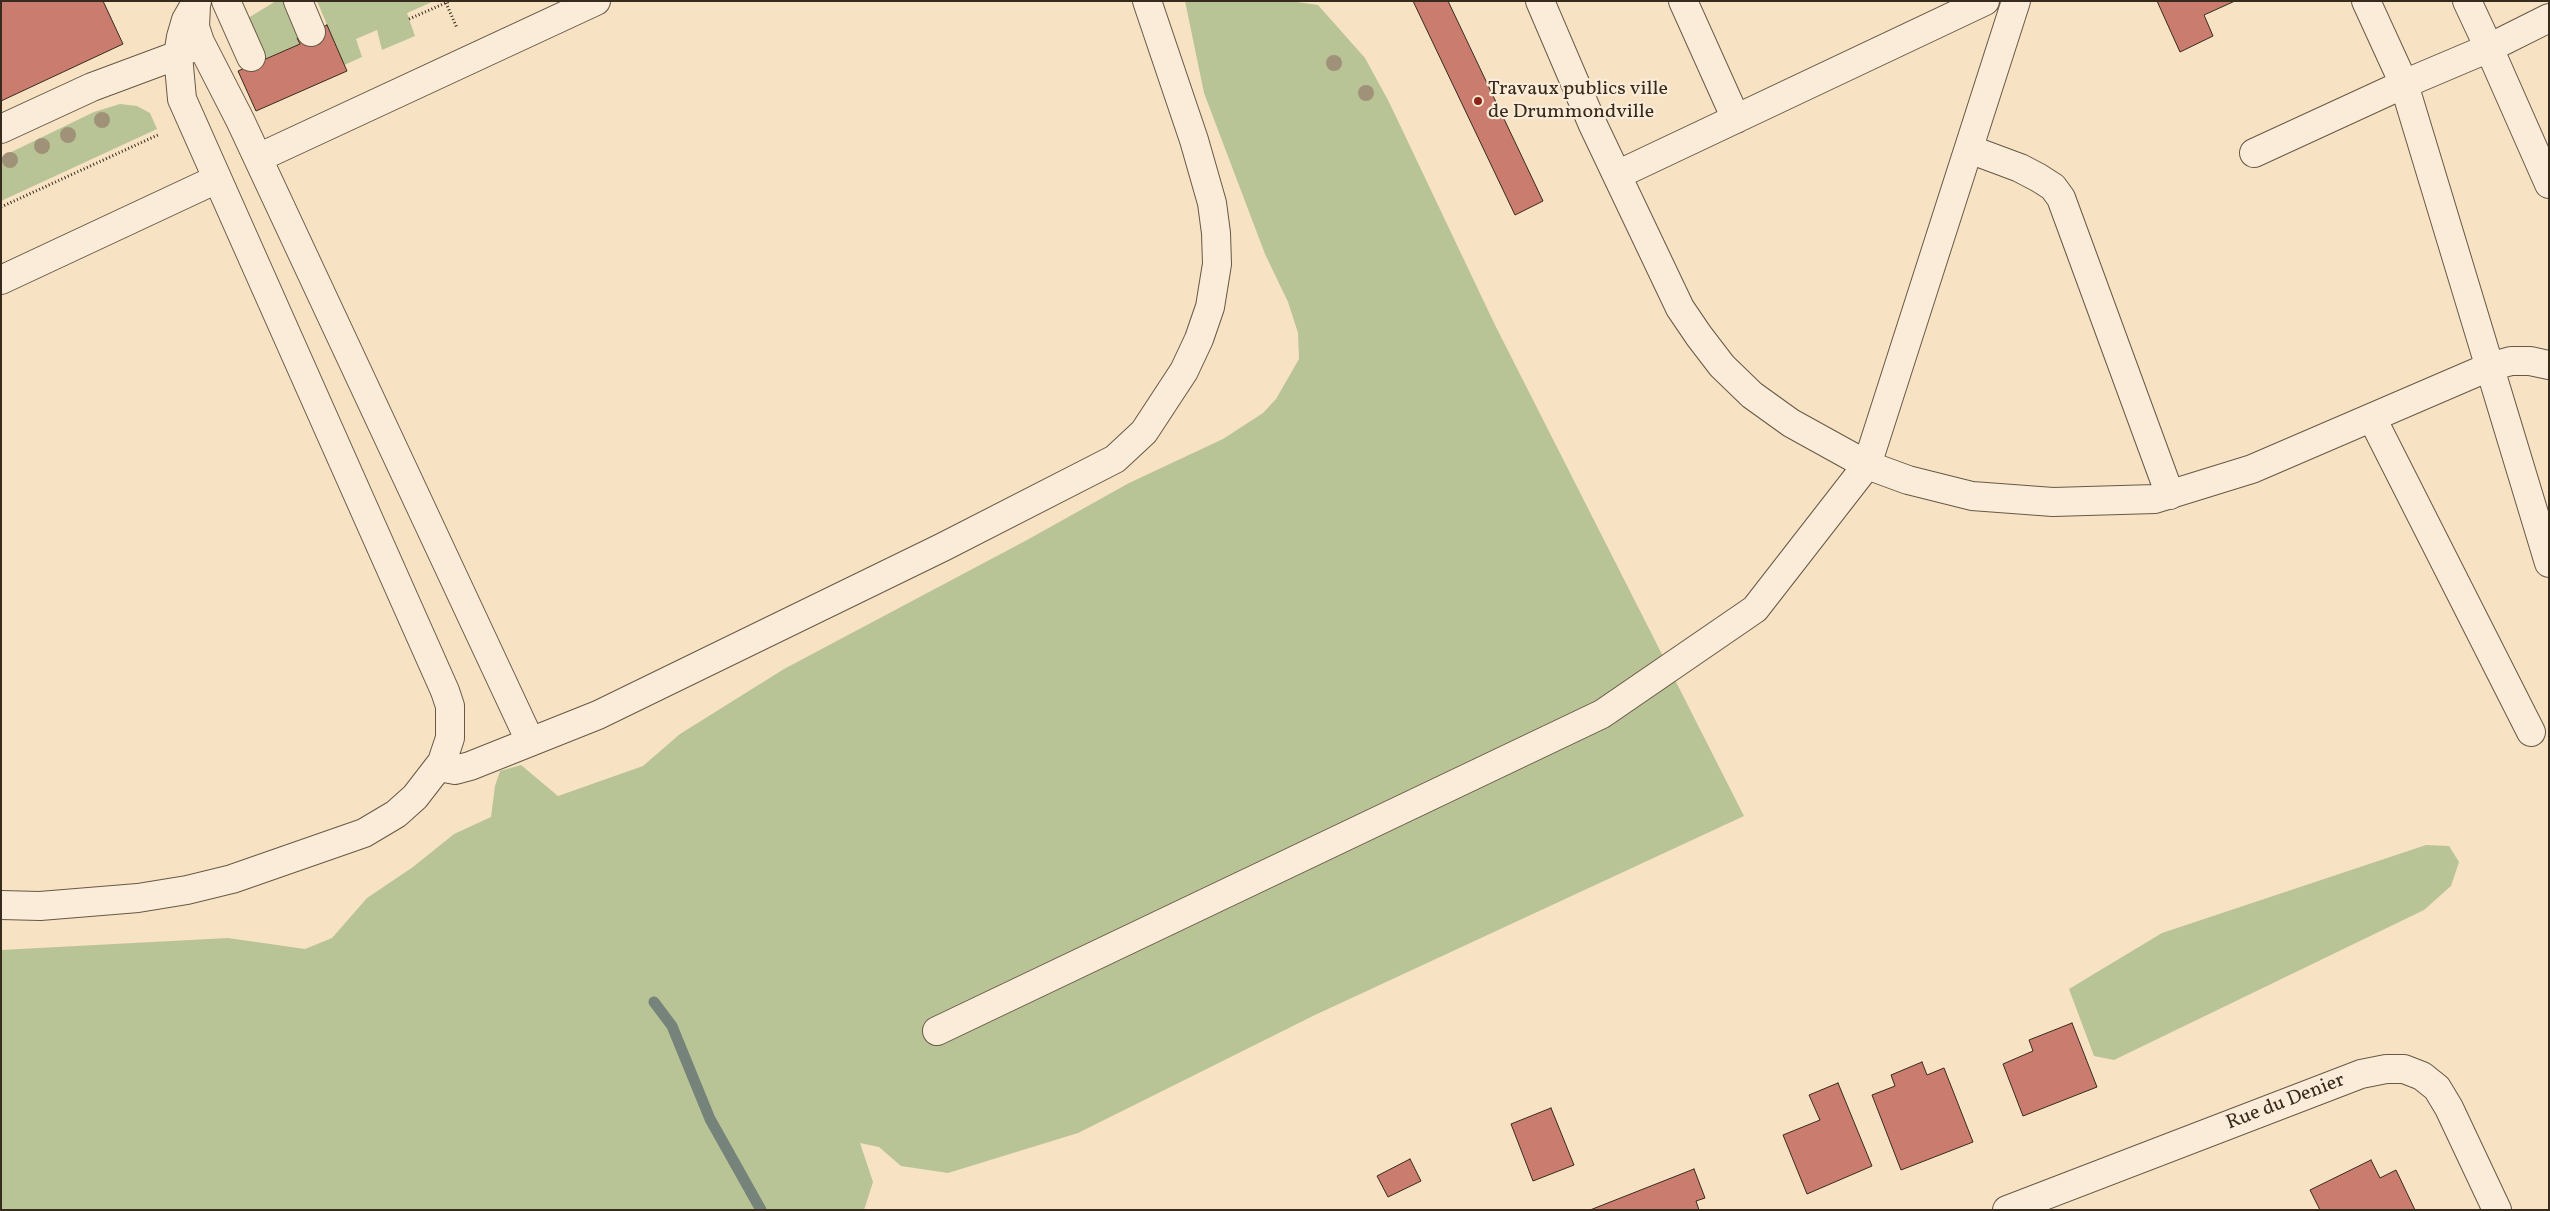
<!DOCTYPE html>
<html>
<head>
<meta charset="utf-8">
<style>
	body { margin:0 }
	#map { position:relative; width:2550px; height:1211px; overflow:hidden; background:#f7e2c3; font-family:Vollkorn,serif }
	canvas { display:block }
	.frame { position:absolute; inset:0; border:2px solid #372b1d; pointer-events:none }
</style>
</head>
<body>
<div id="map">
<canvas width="2550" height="1211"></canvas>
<div class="frame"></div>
</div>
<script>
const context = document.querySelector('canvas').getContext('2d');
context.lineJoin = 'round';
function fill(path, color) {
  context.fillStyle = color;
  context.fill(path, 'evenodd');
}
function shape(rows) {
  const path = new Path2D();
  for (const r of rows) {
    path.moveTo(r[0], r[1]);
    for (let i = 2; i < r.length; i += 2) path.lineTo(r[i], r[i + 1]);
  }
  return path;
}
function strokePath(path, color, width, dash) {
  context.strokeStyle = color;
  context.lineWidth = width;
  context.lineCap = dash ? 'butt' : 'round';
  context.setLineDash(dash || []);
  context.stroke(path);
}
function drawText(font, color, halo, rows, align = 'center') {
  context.font = font + ' Vollkorn,serif';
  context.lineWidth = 4.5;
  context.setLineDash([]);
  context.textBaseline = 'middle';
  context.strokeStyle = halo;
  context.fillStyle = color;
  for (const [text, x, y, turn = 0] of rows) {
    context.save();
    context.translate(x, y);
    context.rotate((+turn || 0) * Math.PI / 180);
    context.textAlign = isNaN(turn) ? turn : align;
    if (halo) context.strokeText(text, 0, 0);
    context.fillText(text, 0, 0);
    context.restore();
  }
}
const green = shape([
	[276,1,283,1,300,44,264,59,248,18],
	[317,1,434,1,407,13,415,36,382,50,377,30,356,39,362,57,344,65],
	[1185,1,1290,1,1318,5,1365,58,1389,102,1495,325,1744,816,1315,1015,1078,1133,948,1173,901,1166,879,1147,860,1143,873,1182,864,1210,1,1210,1,950,228,938,305,949,332,938,367,898,413,867,454,834,491,817,495,786,500,771,521,765,558,796,643,766,680,734,784,669,1027,540,1129,483,1223,439,1263,413,1276,399,1299,359,1298,333,1288,302,1265,254,1204,93],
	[120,104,137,106,150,113,157,129,1,201,1,157,94,112],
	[2426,845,2449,846,2459,862,2451,886,2424,910,2114,1060,2094,1056,2069,989,2162,933]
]);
const stream = shape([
	[654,1002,672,1026,710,1119,761,1210]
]);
const building = shape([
	[1,1,103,1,123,44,1,101,1,1],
	[1413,1,1448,1,1543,201,1515,215,1413,1],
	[2157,1,2235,1,2204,15,2213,36,2180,52,2157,1],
	[327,25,347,71,256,111,238,71,300,44,297,38,327,25],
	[2072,1023,2097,1087,2023,1116,2003,1064,2033,1051,2029,1040,2072,1023],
	[1922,1062,1927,1075,1944,1068,1973,1142,1901,1170,1872,1095,1895,1086,1891,1075,1922,1062],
	[1838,1083,1872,1166,1807,1194,1783,1135,1820,1120,1809,1095,1838,1083],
	[1551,1108,1574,1165,1533,1181,1511,1124,1551,1108],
	[1410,1159,1421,1181,1388,1197,1377,1176,1410,1159],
	[2371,1160,2380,1178,2396,1170,2415,1210,2320,1210,2310,1190,2371,1160],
	[1694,1169,1705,1198,1696,1201,1699,1210,1590,1210,1694,1169]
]);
const path = shape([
	[446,3,457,28],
	[409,19,450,1],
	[1,207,160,134]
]);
const minor = shape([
	[226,1,251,57],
	[298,1,311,32],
	[1540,1,1593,125,1680,308,1699,336,1722,366,1752,395,1791,423,1867,465,1908,480,1972,496,2053,502,2155,499,2252,469,2489,367,2511,361,2530,361,2549,365],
	[1683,1,1736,119],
	[2467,1,2489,48,2404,84,2549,563],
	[196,5,195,27,200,42,240,120,530,741],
	[2549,18,2489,48,2549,184],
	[1,129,92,87,178,55,192,47],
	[1969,149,2020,168,2039,178,2053,187,2061,198,2170,495],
	[2254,153,2404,84,2366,1],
	[258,158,596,1],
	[1617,175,1985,1],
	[1,280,217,179],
	[2372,418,2531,732],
	[439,767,455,770,470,766,598,715,943,547,1115,459,1144,432,1184,371,1199,339,1210,307,1217,264,1216,233,1212,203,1194,140,1147,1],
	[1,905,40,906,138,898,187,890,232,879,364,833,396,814,415,797,442,762,450,738,450,706,445,691,182,99,178,55,181,37,186,20,197,1],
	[937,1031,1602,714,1755,609,1867,465,2016,1],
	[2007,1210,2361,1074,2386,1069,2404,1069,2422,1076,2437,1088,2449,1108,2497,1210]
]);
const trees = [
	[1334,63],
	[1366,93],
	[102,120],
	[68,135],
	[42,146],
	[10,160]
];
const markers = [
	[1478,101,5,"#8f2418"]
];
const poiNames = [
	["Travaux publics ville",1488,90],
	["de Drummondville",1488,113]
];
const streetNames = [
	["Rue du Denier",2286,1103,-21]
];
fill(green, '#b9c496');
strokePath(stream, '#75837a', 11);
fill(building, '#ca7c6e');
strokePath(building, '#372b1d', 1);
strokePath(minor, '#675946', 30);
strokePath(path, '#372b1d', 3, [1, 2.5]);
strokePath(minor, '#faecd8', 28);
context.fillStyle = '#a09278';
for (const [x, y] of trees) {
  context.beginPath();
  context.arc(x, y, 8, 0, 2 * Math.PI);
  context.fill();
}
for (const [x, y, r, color] of markers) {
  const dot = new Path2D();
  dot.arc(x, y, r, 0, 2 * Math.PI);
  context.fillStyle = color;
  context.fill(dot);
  strokePath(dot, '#faecd8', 2);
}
drawText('20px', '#372b1d', '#faecd8', poiNames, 'left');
drawText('20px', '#372b1d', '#faecd8', streetNames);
</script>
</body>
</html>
